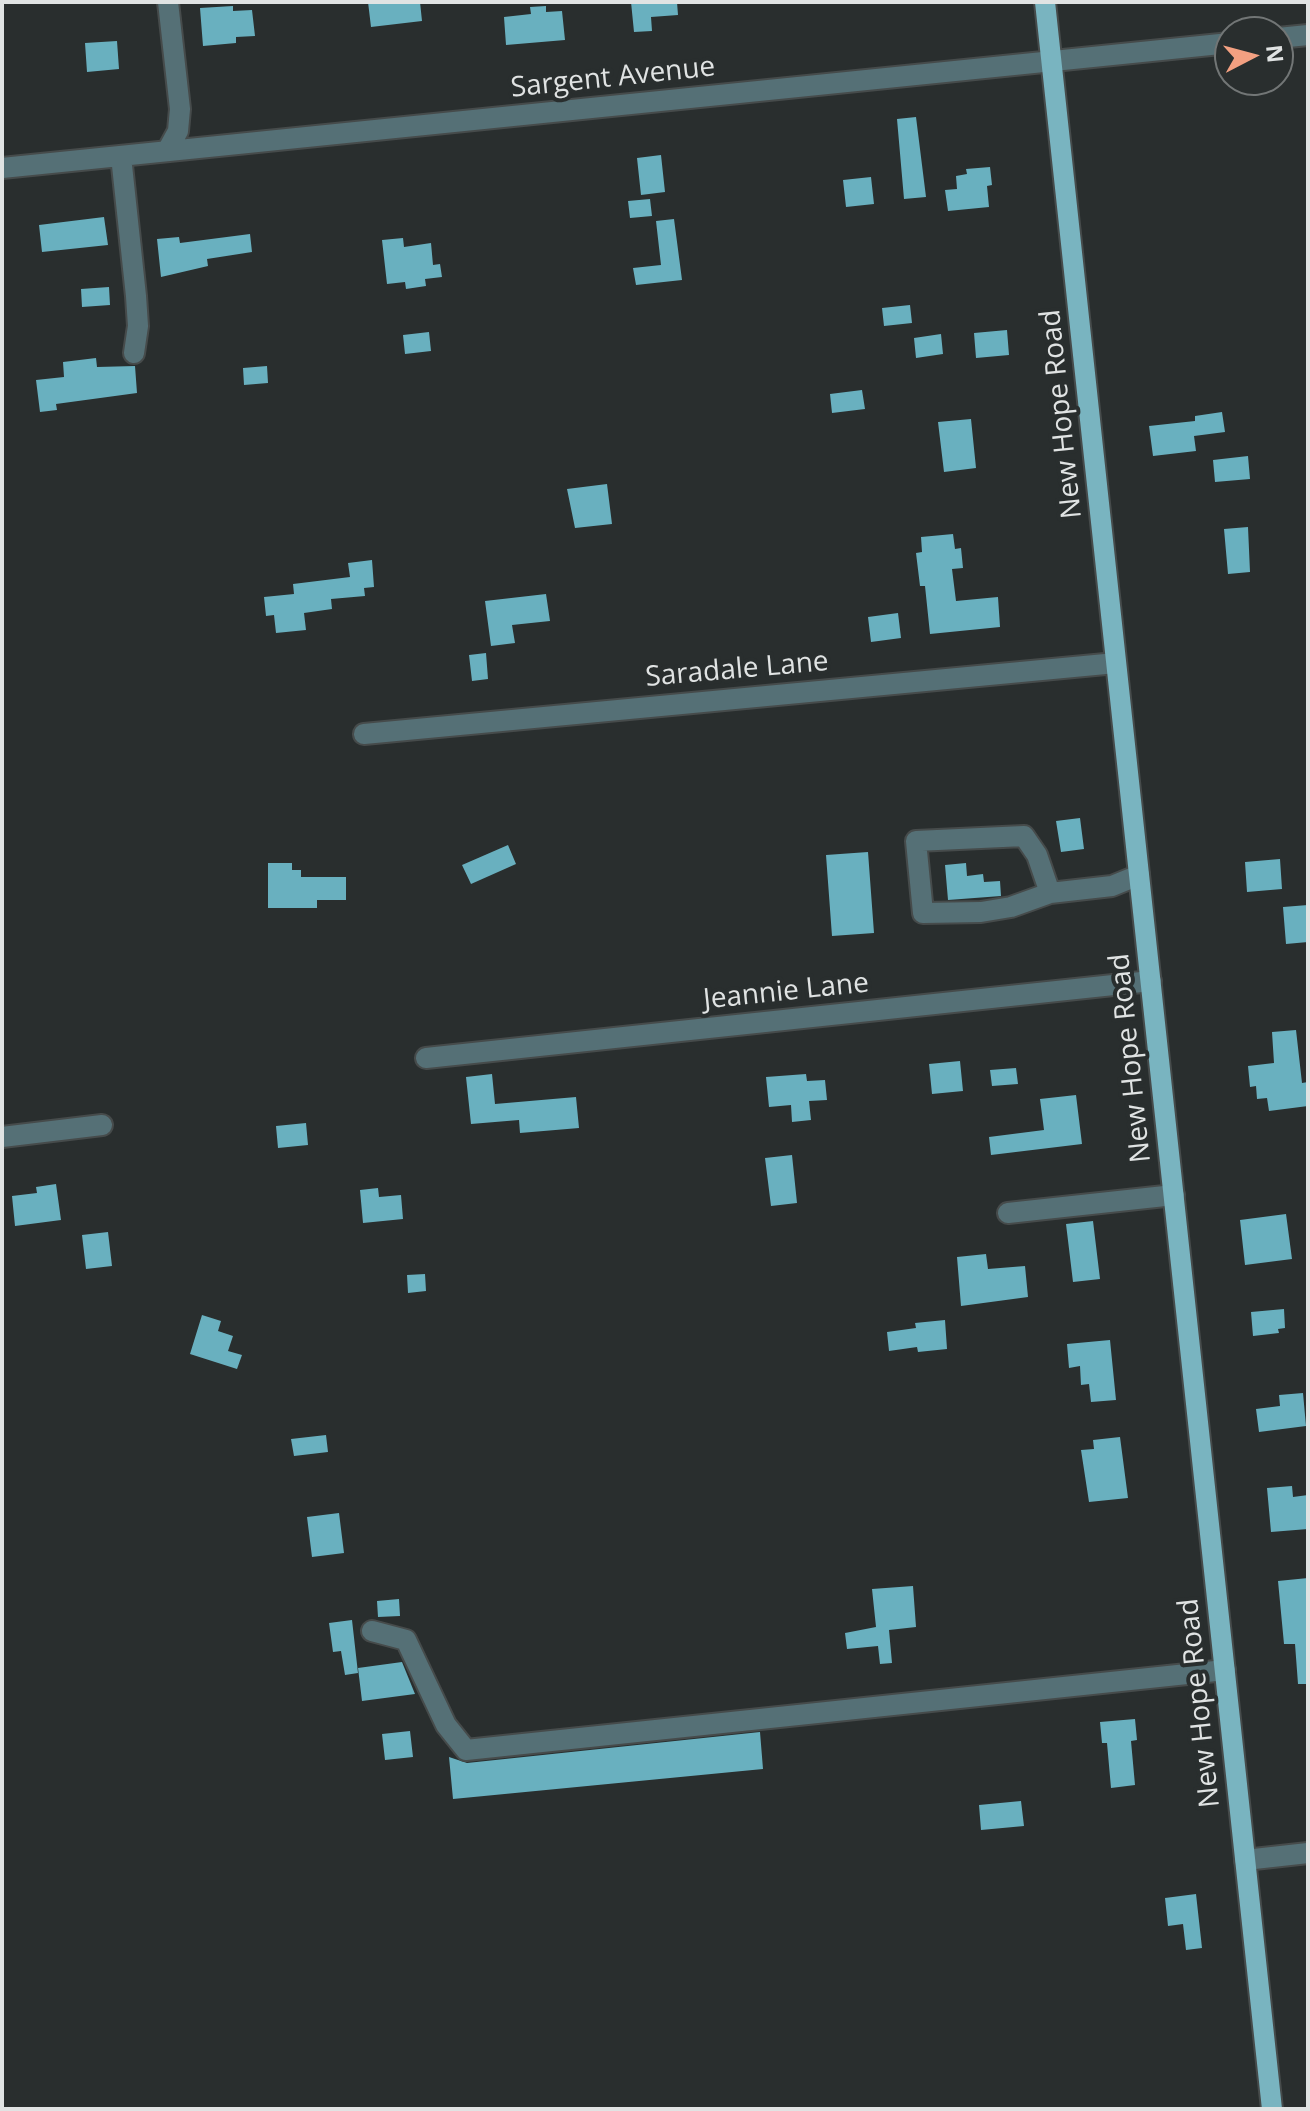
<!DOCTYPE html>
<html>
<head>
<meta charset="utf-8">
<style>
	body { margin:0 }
	#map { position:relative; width:1310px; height:2111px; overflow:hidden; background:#292e2e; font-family:"Open Sans",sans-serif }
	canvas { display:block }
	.frame { position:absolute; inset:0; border:4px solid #e0e3e3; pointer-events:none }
	.north { position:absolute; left:1214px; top:16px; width:80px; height:80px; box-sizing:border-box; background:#292e2e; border:2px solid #727676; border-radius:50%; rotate:84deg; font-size:22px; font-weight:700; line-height:32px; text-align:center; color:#e0e3e3 }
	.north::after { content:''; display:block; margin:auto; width:28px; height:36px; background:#f3a081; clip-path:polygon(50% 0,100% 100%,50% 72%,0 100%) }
</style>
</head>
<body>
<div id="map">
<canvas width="1310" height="2111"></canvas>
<div class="frame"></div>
<div class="north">N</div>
</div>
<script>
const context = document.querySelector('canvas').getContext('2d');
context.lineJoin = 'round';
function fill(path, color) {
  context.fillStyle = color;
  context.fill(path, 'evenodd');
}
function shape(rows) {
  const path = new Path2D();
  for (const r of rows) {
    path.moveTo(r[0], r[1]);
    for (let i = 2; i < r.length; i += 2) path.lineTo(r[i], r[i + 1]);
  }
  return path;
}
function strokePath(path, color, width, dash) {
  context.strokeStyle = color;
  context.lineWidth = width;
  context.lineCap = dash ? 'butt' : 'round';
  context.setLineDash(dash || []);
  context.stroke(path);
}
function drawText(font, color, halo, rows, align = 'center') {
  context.font = font + ' "Open Sans",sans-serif';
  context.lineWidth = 8;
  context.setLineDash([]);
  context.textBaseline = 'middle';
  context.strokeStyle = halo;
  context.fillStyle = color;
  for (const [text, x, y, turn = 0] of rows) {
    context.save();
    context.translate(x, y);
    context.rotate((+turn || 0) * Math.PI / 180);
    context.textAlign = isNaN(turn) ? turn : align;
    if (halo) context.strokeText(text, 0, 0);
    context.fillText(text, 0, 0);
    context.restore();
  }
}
const building = shape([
	[368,2,420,2,422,21,371,27],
	[631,2,677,2,678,15,651,17,652,31,634,32],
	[233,6,233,11,252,10,255,36,236,37,236,43,203,46,200,8],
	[546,6,546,12,562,11,565,40,506,45,504,17,531,14,530,7],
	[117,41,119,69,87,72,85,43],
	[916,117,926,197,904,199,897,119],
	[661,155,665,192,641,195,637,158],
	[990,167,992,185,987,186,989,207,948,211,945,190,957,189,956,176,967,174,966,169],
	[871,177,874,204,846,207,843,180],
	[650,199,652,216,630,218,628,201],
	[104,217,108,245,42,252,39,225],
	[674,219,682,280,636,285,633,268,661,265,656,221],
	[250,234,252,252,207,259,208,266,161,277,157,239,179,237,180,243],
	[403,238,404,247,431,243,433,265,440,264,442,277,425,279,426,286,406,289,405,282,387,284,382,240],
	[109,287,110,305,82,307,81,289],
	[910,305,912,323,884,326,882,308],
	[1007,330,1009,355,976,358,974,333],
	[429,332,431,351,405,354,403,335],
	[941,334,943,354,916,358,914,338],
	[96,358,97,367,135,366,137,393,56,404,57,410,40,412,36,380,64,377,63,362],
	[267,366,268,383,244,385,243,368],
	[862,390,865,409,832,413,830,394],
	[1222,412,1225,432,1194,436,1196,451,1153,456,1149,426,1195,421,1195,416],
	[971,419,976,468,944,472,938,422],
	[1248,456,1250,479,1215,482,1213,460],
	[607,484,612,524,575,528,567,489],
	[1248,527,1250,572,1228,574,1224,529],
	[953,534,955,549,961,548,963,568,952,569,956,601,998,597,1000,627,930,634,925,586,920,586,916,553,922,552,921,537],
	[372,560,374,587,364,588,365,596,331,599,332,609,304,613,306,630,276,633,274,615,266,616,264,597,294,594,293,584,350,577,348,563],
	[546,594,550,621,512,625,515,643,491,646,485,601],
	[898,613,901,638,871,642,868,617],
	[486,653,488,679,472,681,469,655],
	[1080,818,1084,849,1061,852,1056,821],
	[508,845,516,864,471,884,462,865],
	[868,852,874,933,832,936,826,855],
	[1280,859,1282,889,1247,892,1245,862],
	[268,863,292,863,292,870,301,870,301,877,346,877,346,900,317,900,317,908,268,908],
	[966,863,967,876,983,874,984,882,1000,881,1001,896,948,900,945,865],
	[1308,905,1308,942,1286,944,1283,907],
	[1296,1030,1302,1083,1308,1082,1308,1106,1269,1111,1267,1098,1257,1099,1256,1086,1250,1087,1248,1066,1274,1063,1272,1032],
	[960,1061,963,1091,932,1094,929,1064],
	[1016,1068,1018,1084,992,1086,990,1070],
	[492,1074,495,1104,576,1097,579,1128,520,1133,519,1120,471,1124,466,1077],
	[806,1074,807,1081,825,1080,827,1100,809,1101,811,1120,792,1122,791,1105,769,1107,766,1077],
	[1076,1095,1082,1144,991,1155,989,1137,1044,1130,1040,1099],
	[306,1123,308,1145,278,1148,276,1126],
	[792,1155,797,1203,771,1206,765,1158],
	[56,1184,61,1220,15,1226,12,1196,37,1193,36,1187],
	[378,1188,379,1197,401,1195,403,1219,363,1223,360,1190],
	[1286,1214,1292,1259,1245,1265,1240,1220],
	[1093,1221,1100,1279,1073,1282,1066,1224],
	[108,1232,112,1266,86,1269,82,1235],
	[986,1254,988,1269,1025,1266,1028,1297,961,1306,957,1257],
	[425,1274,426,1291,408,1293,407,1275],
	[1284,1309,1285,1328,1278,1329,1279,1333,1253,1336,1251,1312],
	[202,1315,221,1321,218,1331,233,1336,228,1351,242,1355,237,1369,190,1354],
	[945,1320,947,1349,918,1352,917,1347,889,1351,887,1332,916,1328,915,1323],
	[1110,1340,1116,1400,1091,1402,1089,1384,1081,1385,1080,1366,1069,1368,1067,1344],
	[1303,1393,1306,1426,1259,1432,1256,1409,1280,1406,1279,1395],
	[326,1435,328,1452,294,1456,291,1439],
	[1120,1437,1128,1498,1089,1502,1081,1450,1094,1449,1093,1440],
	[1292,1486,1293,1497,1308,1495,1308,1529,1271,1532,1267,1488],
	[339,1513,344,1553,312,1557,307,1517],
	[1308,1578,1308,1684,1298,1684,1295,1644,1284,1644,1278,1581],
	[913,1586,916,1627,889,1630,892,1663,880,1664,878,1646,847,1649,845,1633,876,1627,872,1589],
	[399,1599,400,1616,378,1617,377,1601],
	[352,1620,358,1673,345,1675,341,1651,333,1652,329,1623],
	[402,1662,415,1694,362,1701,358,1668],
	[1135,1719,1137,1740,1131,1741,1135,1785,1111,1788,1107,1743,1102,1743,1100,1722],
	[410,1731,413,1757,385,1760,382,1734],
	[760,1732,763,1769,453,1799,449,1757,467,1763],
	[1021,1801,1024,1826,981,1830,979,1805],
	[1196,1894,1202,1948,1186,1950,1183,1924,1168,1926,1165,1898]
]);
const minor = shape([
	[1278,38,1308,35],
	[167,151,178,131,180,109,168,2],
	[121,156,136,296,138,326,134,353],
	[2,168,1230,43],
	[364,734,1116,663],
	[1050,893,1037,855,1024,836,916,841,923,913,981,912,1011,907,1050,893,1112,886,1139,875],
	[426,1058,1151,981],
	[2,1137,102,1125],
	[1008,1213,1174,1195],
	[372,1631,406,1640,446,1725,466,1750,1225,1670],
	[1245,1860,1308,1853]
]);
const major = shape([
	[1045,2,1272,2109]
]);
const streetNames = [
	["Sargent Avenue",613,78,-6],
	["New Hope Road",1062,414,-96],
	["Saradale Lane",737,670,-5],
	["Jeannie Lane",786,992,-6],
	["New Hope Road",1131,1058,-96],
	["New Hope Road",1200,1703,-96]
];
fill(building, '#69b0bf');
strokePath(minor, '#464b4b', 24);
strokePath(major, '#464b4b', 24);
strokePath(minor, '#557076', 20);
strokePath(major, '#79b4c0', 20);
drawText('28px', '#e0e3e3', '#292e2e', streetNames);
</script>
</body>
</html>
